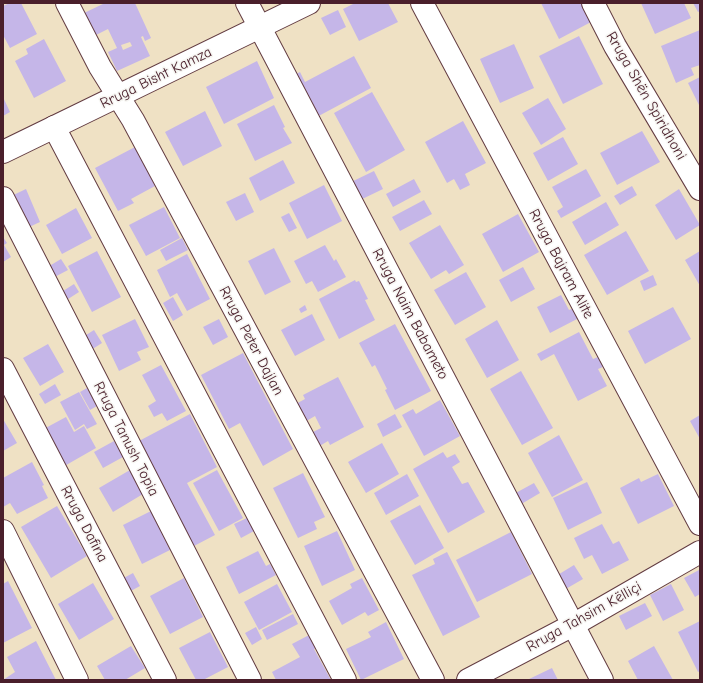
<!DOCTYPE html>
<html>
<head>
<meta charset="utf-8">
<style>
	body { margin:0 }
	#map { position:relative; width:703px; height:683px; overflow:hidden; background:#efe1c4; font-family:"Comic Neue",sans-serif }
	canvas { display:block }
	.frame { position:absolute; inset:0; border:4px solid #4a1f2b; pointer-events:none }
</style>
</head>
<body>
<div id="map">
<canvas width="703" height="683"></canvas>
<div class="frame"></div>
</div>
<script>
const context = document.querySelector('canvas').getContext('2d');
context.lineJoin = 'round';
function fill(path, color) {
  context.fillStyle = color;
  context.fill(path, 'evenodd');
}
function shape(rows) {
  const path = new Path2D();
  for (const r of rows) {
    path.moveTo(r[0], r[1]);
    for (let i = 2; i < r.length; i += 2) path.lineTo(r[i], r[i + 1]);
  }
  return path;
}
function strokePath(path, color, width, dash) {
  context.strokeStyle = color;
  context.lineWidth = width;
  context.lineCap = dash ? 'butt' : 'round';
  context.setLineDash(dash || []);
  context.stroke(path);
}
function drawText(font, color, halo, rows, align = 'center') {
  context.font = font + ' "Comic Neue",sans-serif';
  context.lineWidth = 3;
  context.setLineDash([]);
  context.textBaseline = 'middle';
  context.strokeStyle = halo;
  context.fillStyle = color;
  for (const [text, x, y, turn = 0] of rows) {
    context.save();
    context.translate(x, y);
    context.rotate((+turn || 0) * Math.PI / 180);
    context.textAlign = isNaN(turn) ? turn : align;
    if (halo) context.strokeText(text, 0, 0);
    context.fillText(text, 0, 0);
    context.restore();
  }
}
const building = shape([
	[10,3,21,3,37,34,10,48,3,35,3,6],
	[105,3,135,3,151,38,145,41,143,36,141,37,150,56,117,71,108,52,117,48,108,29,92,37,82,14],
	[130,42,132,46,123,50,121,45],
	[355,3,388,3,398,22,359,41,343,9],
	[541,3,581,3,591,22,559,39],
	[641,3,684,3,691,18,655,34],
	[693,3,700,3,700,11,698,12],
	[338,10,346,27,330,35,321,18],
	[700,30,700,65,691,68,694,75,676,83,661,46],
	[579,36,603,84,563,104,539,56],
	[44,39,66,81,34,98,15,61,28,54,26,49],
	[514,44,534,88,500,103,480,59],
	[354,56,371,88,313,119,290,77,300,72,305,82],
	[257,61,274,98,224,124,206,87],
	[700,77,700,107,688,83],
	[372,92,405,150,366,172,334,113],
	[3,97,10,112,3,116],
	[548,98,566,129,541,145,522,113],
	[274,105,285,127,283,128,292,143,255,161,237,124],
	[205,111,222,146,183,166,165,132],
	[463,121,486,163,465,174,470,185,460,190,454,179,447,183,425,142],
	[642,131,660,162,617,185,600,153],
	[563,137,578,164,548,181,533,153],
	[135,147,155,186,131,199,134,203,118,211,95,168],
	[283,160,295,183,260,201,249,178],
	[586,169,601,196,561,218,557,211,563,207,552,187],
	[374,171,383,189,356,202,347,184],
	[414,179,421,192,393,207,386,194],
	[324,185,342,221,307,239,289,203],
	[632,186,637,195,620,205,614,196],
	[26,189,40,222,27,228,5,199],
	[679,189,700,225,676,240,655,205],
	[245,193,254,212,236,221,226,202],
	[424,200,432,214,400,231,392,217],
	[606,202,619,225,585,245,572,222],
	[164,207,180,238,146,256,129,225],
	[76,208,92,238,62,254,46,225],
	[289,213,297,228,289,232,281,217],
	[518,214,539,252,503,272,482,234],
	[440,225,464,265,449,274,446,270,431,279,409,243],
	[626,231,649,271,607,295,584,255],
	[3,237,7,243,4,245,11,257,3,262],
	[182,238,188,250,166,261,160,250],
	[325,245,334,261,336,259,346,277,318,292,312,281,306,284,294,261],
	[274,248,291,282,265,295,248,261],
	[97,251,121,297,92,312,68,266],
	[700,251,700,286,685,260],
	[187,254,210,299,187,311,177,293,170,297,157,270],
	[61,259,68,270,47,281,41,271],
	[523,267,535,289,511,302,499,280],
	[466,272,486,307,455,325,434,290],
	[653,275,657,285,644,291,640,281],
	[355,280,356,282,359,281,368,299,365,300,375,320,339,339,319,299],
	[74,284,79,292,65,301,60,293],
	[561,295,569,310,574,308,579,318,550,333,537,307],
	[173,297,183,315,173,321,163,303],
	[305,305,307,310,301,313,299,309],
	[673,307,691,339,645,364,628,331],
	[312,314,325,340,295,356,281,330],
	[135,319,149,347,137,352,141,360,119,371,102,335],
	[219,319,228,337,213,345,203,327],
	[497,320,519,360,487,378,465,339],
	[395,324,431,391,395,410,385,390,387,389,375,365,372,367,359,343],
	[94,330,102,343,91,350,83,337],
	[579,332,593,359,598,357,603,367,598,369,607,386,578,401,554,354,541,361,537,354],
	[48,344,64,372,40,386,23,358],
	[243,353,293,449,263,466,240,423,229,429,201,375],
	[161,365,186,411,167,421,162,413,154,417,148,406,156,401,142,375],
	[521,371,553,428,522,445,490,389],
	[338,377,364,427,330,445,328,441,318,447,311,433,321,428,315,416,303,423,294,405,305,399,303,395],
	[55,384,61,395,45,404,39,394],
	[87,388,97,406,90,410,80,392],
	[79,392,97,424,87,429,84,424,75,430,60,402],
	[440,400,460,436,424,456,402,415,413,409,416,414],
	[190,414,217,467,187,483,215,535,194,546,139,441],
	[395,414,402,427,383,437,377,424],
	[700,415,700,439,690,421],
	[66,417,74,432,84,426,96,448,61,468,40,431],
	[3,419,17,443,3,451],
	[559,435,583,480,552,497,528,453],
	[114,441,123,457,103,468,94,452],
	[382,443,399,474,366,493,348,462],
	[443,452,447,458,455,454,460,462,452,467,462,484,468,482,485,512,448,533,413,469],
	[32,462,44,485,42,486,48,498,17,514,10,503,3,507,3,478],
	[130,470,143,494,113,512,99,488],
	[217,470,243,518,219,531,193,483],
	[303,473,325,517,314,522,317,529,298,538,273,488],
	[407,474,419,496,386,515,374,493],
	[658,474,674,506,638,524,620,488,639,478,641,482],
	[587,482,602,513,568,530,553,498],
	[534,483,540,493,518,506,512,495],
	[420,505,444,548,415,565,390,521],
	[57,506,87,556,51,578,21,527],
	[151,511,170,550,142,564,123,525],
	[247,518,254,531,241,538,234,524],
	[602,524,613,544,619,541,629,560,602,574,592,555,584,559,574,538],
	[337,531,355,570,322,586,304,546],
	[511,532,532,574,477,602,456,560],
	[258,551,266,566,270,564,276,575,239,594,226,567],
	[447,552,480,617,443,636,412,575,435,564,433,559],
	[574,565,583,579,564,590,556,576],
	[699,570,700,572,700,594,695,597,684,578],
	[133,573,140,586,127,593,120,580],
	[184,578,203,617,170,634,150,596],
	[362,578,379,610,368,616,365,612,342,625,329,601,352,588,350,584],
	[8,581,32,628,3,643,3,584],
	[93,583,114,619,79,640,58,604],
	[277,584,292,612,259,630,244,602],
	[671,584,684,610,663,621,650,595],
	[645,603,652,616,626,630,619,616],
	[293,614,298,624,267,640,262,630],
	[700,621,700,671,698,672,678,632],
	[386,622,404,659,361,680,346,649,371,637,368,632],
	[256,627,262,639,252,645,245,633],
	[210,632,228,667,203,680,196,680,179,648],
	[311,634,318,647,314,649,331,680,276,680,272,672,300,657,292,644],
	[36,641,56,680,3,680,15,672,7,657],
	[131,646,145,668,125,680,105,680,97,666],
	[654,646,673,680,638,680,628,661],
	[552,668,558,680,527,680]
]);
const street = shape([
	[67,3,100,67,133,120,433,680],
	[247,3,602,680],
	[422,3,700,524],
	[593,3,615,46,700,189],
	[54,127,345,680],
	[3,198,250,680],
	[3,369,165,680],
	[3,531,77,680]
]);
const secondary = shape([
	[3,152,309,3],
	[468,680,573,625,700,552]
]);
const streetNames = [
	["Rruga Bisht Kamza",156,78,-26],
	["Rruga Shën Spiridhoni",646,96,60],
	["Rruga Bajram Alite",561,264,62],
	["Rruga Naim Babameto",410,314,62],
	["Rruga Peter Dajlan",251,341,62],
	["Rruga Tanush Topia",126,439,63],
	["Rruga Dafina",84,524,62],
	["Rruga Tahsim Këlliçi",584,617,-29]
];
fill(building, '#c5b6e8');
strokePath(street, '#633c42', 24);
strokePath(secondary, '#633c42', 24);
strokePath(street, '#fff', 22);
strokePath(secondary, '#fff', 22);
drawText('15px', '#4a1f2b', '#f6f6f2', streetNames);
</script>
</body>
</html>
